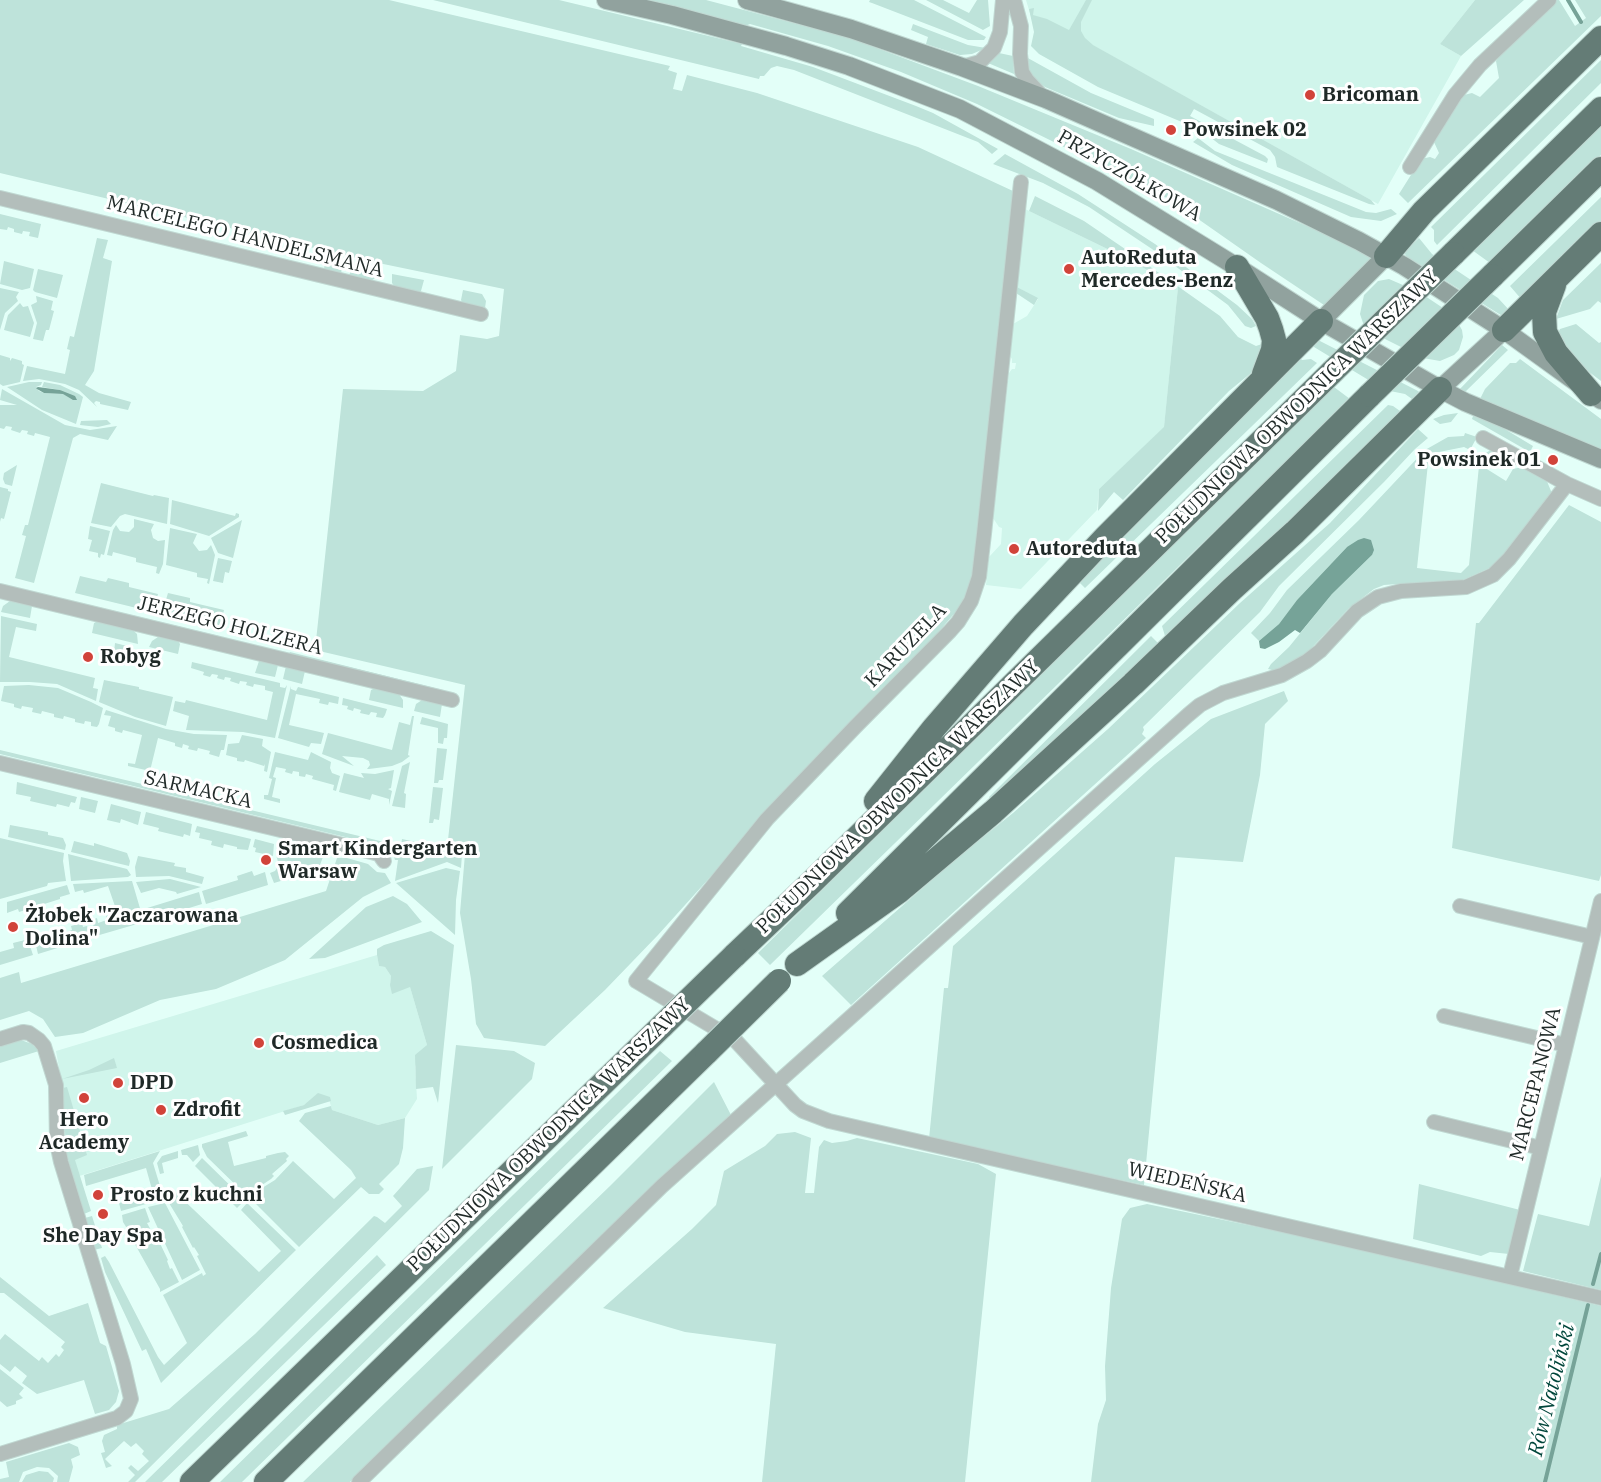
<!DOCTYPE html>
<html>
<head>
<meta charset="utf-8">
<style>
	body { margin:0 }
	canvas { display:block; background:#e3fff8 }
</style>
</head>
<body>
<canvas width="1601" height="1482"></canvas>
<script>
const context = document.querySelector('canvas').getContext('2d');
context.lineJoin = 'round';
function fill(path, color) {
  context.fillStyle = color;
  context.fill(path, 'evenodd');
}
function shape(rows) {
  const path = new Path2D();
  for (const r of rows) {
    path.moveTo(r[0], r[1]);
    for (let i = 2; i < r.length; i += 2) path.lineTo(r[i], r[i + 1]);
  }
  return path;
}
function strokePath(path, color, width, dash) {
  context.strokeStyle = color;
  context.lineWidth = width;
  context.lineCap = dash ? 'butt' : 'round';
  context.setLineDash(dash || []);
  context.stroke(path);
}
function drawText(font, color, halo, rows, align = 'center') {
  context.font = font + ' "IBM Plex Serif",serif';
  context.lineWidth = 6;
  context.setLineDash([]);
  context.textBaseline = 'middle';
  context.strokeStyle = halo;
  context.fillStyle = color;
  for (const [text, x, y, turn = 0] of rows) {
    context.save();
    context.translate(x, y);
    context.rotate((+turn || 0) * Math.PI / 180);
    context.textAlign = isNaN(turn) ? turn : align;
    if (halo) context.strokeText(text, 0, 0);
    context.fillText(text, 0, 0);
    context.restore();
  }
}
const built = shape([
	[1026,0,1475,0,1440,44,1461,56,1378,204,1069,32,1032,20],
	[1023,208,1124,257,1178,287,1164,428,1099,489,1097,510,1021,589,986,585,989,557,1001,544,1002,528,999,527,993,518,1009,373,1012,369,1015,369,1016,363,1012,363,1012,359,1010,356,1013,324,1027,316,1038,299,1015,286],
	[377,955,379,966,385,967,391,976,390,985,410,987,427,1045,415,1066,417,1099,405,1118,378,1125,332,1110,329,1099,304,1105,73,1178,65,1152,64,1095,56,1051]
]);
const green = shape([
	[0,0,389,0,670,66,668,70,677,73,673,89,682,91,687,75,757,93,918,147,1013,191,972,583,958,609,936,635,847,725,658,935,605,990,545,1046,484,1038,476,1024,471,979,460,913,465,854,462,854,461,868,447,862,395,881,398,860,395,860,392,851,387,847,0,754,0,750,401,846,402,839,447,849,465,685,315,650,343,389,423,391,456,371,460,335,487,339,499,336,504,289,364,260,0,173],
	[433,0,559,0,742,44,741,46,813,67,916,106,933,113,998,149,992,154,978,142,794,70,777,66,771,68,764,76,760,76,759,79],
	[637,0,706,0,850,38,978,86,1131,149,1334,238,1372,258,1324,305,1261,263,1171,200,977,104,901,72,828,46,750,24,745,26],
	[870,0,914,0,986,37,984,40,968,40,872,3,869,2],
	[926,0,943,0,969,13,977,0,988,0,990,26,983,30],
	[1086,0,1092,0,1081,22,1081,31,1085,38,1093,45,1371,200,1375,205,1369,204,1277,167,1275,157,1270,150,1194,109,1190,116,1265,156,1268,159,1267,163,1219,144,1201,130,1098,87,1039,54,1031,46,1034,32,1029,9,1034,8,1033,15,1047,19,1069,30],
	[1475,0,1524,0,1461,56,1440,44],
	[1556,0,1559,0,1575,26,1586,18,1575,0,1601,0,1601,16,1408,203,1399,194,1421,159,1430,157,1435,159,1439,153,1434,142,1435,138,1464,95,1472,93,1480,97,1499,78,1496,61,1500,55],
	[913,24,968,45,986,48,972,54,960,55,926,44,928,37,911,30],
	[999,53,1013,56,1014,74,988,63],
	[1026,57,1091,93,1154,119,1154,126,1119,118,1045,87,1032,77,1028,67],
	[1601,60,1601,83,1437,245,1434,241,1434,230,1431,227],
	[1601,123,1601,155,1490,263,1472,250],
	[1198,138,1215,151,1366,212,1376,213,1391,209,1397,214,1381,221,1351,217,1232,165,1193,142],
	[1005,154,1078,194,1155,244,1237,305,1252,319,1256,326,1251,328,1245,326,1228,305,1152,249,1089,207,1043,183,993,164],
	[1035,196,1084,221,1128,251,1124,257,1029,211],
	[1601,197,1601,221,1522,300,1510,286],
	[0,214,41,224,38,238,29,236,30,232,23,231,22,234,14,232,14,229,8,227,7,230,0,229],
	[97,238,108,240,103,258,112,261,94,371,85,385,99,393,131,402,128,410,100,404,100,402,96,401,94,403,97,407,79,390,65,384,39,379,23,381,27,366,65,374,70,350,67,349,70,336,74,337],
	[1419,238,1432,254,1498,298,1511,312,1504,317,1406,256,1404,252],
	[326,256,343,261,341,274,324,269],
	[1135,256,1220,316,1238,337,1256,346,1262,344,1261,352,1251,373,1229,391,1123,500,1114,492,1098,511,1099,489,1164,427,1178,287,1131,261],
	[4,261,34,269,30,288,22,290,0,284],
	[1601,263,1601,303,1598,301,1590,309,1556,319,1563,300],
	[355,264,380,270,378,276,371,281,349,276,352,266],
	[38,269,63,275,57,298,35,292,33,290],
	[392,274,424,280,421,291,418,293,395,287,392,283],
	[1389,279,1419,292,1449,312,1457,321,1462,330,1463,337,1459,350,1454,355,1440,361,1423,358,1371,332,1364,326,1360,314,1364,295,1378,281],
	[1015,286,1038,298,1034,305,1016,293],
	[0,288,19,292,16,297,18,301,5,313,0,330],
	[463,290,482,294,486,301,485,308,463,304,461,300],
	[36,296,53,301,51,310,54,311,49,330,46,330,43,341,33,339,37,323,31,305,37,302],
	[20,303,23,307,28,306,34,323,30,337,4,330,8,315],
	[1576,324,1599,343,1601,342,1601,381,1564,353,1558,333,1560,329],
	[1318,340,1418,391,1419,392,1412,399,1405,394,1385,390,1314,347,1312,344],
	[1502,345,1508,350,1464,393,1459,390],
	[0,355,10,358,10,361,12,358,22,361,22,364,24,365,20,382,3,386,0,384],
	[1299,357,1302,360,1311,359,1317,363,1085,588,1078,581],
	[1520,359,1601,419,1601,450,1480,399,1485,389,1510,363,1516,363],
	[29,382,42,382,41,385,36,387,39,391,44,393,64,394,73,400,60,390,42,387,44,382,60,385,79,394,83,397,76,424,42,410,7,387],
	[1334,387,1350,399,770,965,758,953],
	[2,389,65,425,90,430,117,426,108,440,80,434,73,438,34,583,15,578,26,536,22,535,25,525,28,525,50,437,35,433,34,436,27,434,28,431,22,430,20,433,11,430,12,427,6,426,4,429,0,428,0,405,17,405,0,400],
	[1388,405,1393,406,1400,411,1172,636,991,801,989,797,1151,636,1160,645,1163,642,1165,636,1162,626],
	[1458,413,1451,422,1440,424,1433,419,1444,415],
	[1473,416,1498,425,1533,446,1531,450,1528,451,1472,419],
	[107,420,111,424,98,427,80,425,81,421],
	[1418,429,1428,438,1415,449,1384,482,1279,586,1260,612,1143,727,1144,730,1142,734,1146,738,851,1005,822,976,957,858,1013,813,1108,729,1240,603,1330,523],
	[1465,433,1477,437,1470,450,1464,447,1429,454,1417,568,1461,573,1469,565,1480,456,1491,450,1499,453,1500,457,1499,466,1486,459,1482,466,1506,481,1513,469,1522,467,1546,479,1551,491,1551,498,1507,553,1492,567,1463,580,1424,582,1384,585,1374,589,1349,608,1307,653,1276,671,1268,669,1271,664,1289,647,1332,594,1372,555,1347,547,1297,600,1279,624,1259,641,1251,633,1270,613,1287,590,1359,520,1425,450,1448,437,1464,436],
	[17,465,12,486,5,484,3,479,4,473],
	[101,483,153,496,154,495,169,498,167,524,125,514,120,516,111,527,91,523],
	[0,487,8,489,8,491,11,492,4,519,1,518,0,522],
	[172,500,235,516,236,513,239,514,239,517,209,536,170,524],
	[1569,505,1601,522,1601,875,1599,881,1452,848,1476,623,1479,623],
	[134,519,154,524,151,530,153,538,158,541,165,540,163,564,159,574,156,573,157,567,136,562,136,558,113,552,112,556,107,555,113,530,116,525,120,531,129,532,134,527],
	[242,520,233,558,218,553,211,538],
	[90,526,110,531,104,555,101,554,100,558,98,557,98,553,89,551,92,540,88,539],
	[170,528,197,534,193,543,199,551,207,550,211,545,215,555,209,584,207,583,208,579,197,577,197,573,166,565],
	[218,558,232,561,229,573,225,572,223,583,213,581],
	[80,576,106,582,108,578,129,583,129,587,158,594,153,612,75,593],
	[168,593,190,598,190,602,224,610,220,627,162,613],
	[69,600,219,636,215,636],
	[10,601,32,606,30,618,1,612,3,606],
	[1,616,37,624,36,631,16,627,9,657,95,678,93,688,98,689,96,701,57,684,30,682,0,682],
	[98,621,132,629,137,634,138,644,92,633,94,623],
	[158,637,178,641,180,644,178,654,149,647,152,641],
	[115,643,131,647,129,656,114,653],
	[290,652,443,690,444,692,289,654],
	[259,661,278,665,275,677,255,673],
	[192,662,280,683,280,687,285,688,287,685,275,738,243,732,186,730,189,716,173,711,175,701,185,703,186,700,267,720,273,692,265,690,265,686,254,684,253,687,246,685,247,682,240,681,239,684,230,681,231,678,225,677,224,680,217,678,218,675,212,674,210,677,203,675,204,672,191,668],
	[286,666,305,671,302,684,283,679],
	[104,680,139,687,139,689,173,697,166,726,135,717,99,702],
	[29,685,58,688,91,702,103,708,99,724,97,727,91,726,91,722,85,721,84,724,75,722,75,719,64,716,63,719,54,717,54,714,42,711,41,714,32,712,33,708,22,706,21,709,14,707,14,704,1,701,4,686],
	[291,686,291,689,296,691,298,687,339,697,338,704,329,702,328,705,319,703,320,699,296,694,289,725,324,733,321,744,311,743,309,747,278,738],
	[375,688,399,694,403,700,403,708,369,700,371,690],
	[1284,691,1288,701,1265,724,1260,775,1243,862,1175,857,1144,1185,929,1139,944,988,948,988,953,946,1155,764,1211,719],
	[343,698,387,709,385,715,383,718,376,717,377,713,371,712,369,715,360,713,361,710,354,708,353,711,347,709,348,706,342,705],
	[422,700,442,704,440,717,414,711,416,704],
	[106,710,166,729,194,734,227,735,224,750,221,750,219,757,209,754,210,751,198,748,197,751,188,749,189,746,183,744,182,748,175,746,175,743,158,738,150,771,128,766,128,763,135,764,142,735,123,730,122,733,115,731,115,728,108,726,111,716,104,715],
	[412,716,414,716,408,755,410,756,402,762,392,766,369,769,367,769,370,765,369,761,363,758,342,756,354,766,322,754,328,733,392,750,399,722,410,725],
	[422,717,448,724,447,738,444,738,443,744,438,743,438,728,420,724],
	[242,735,263,739,262,746,271,752,267,772,264,771,265,764,264,766,245,760,244,762,237,761,237,758,226,755,228,744,239,743],
	[437,748,447,749,443,780,439,780,438,783,434,783],
	[275,752,308,760,311,752,331,762,330,768,332,773,340,776,336,791,333,790,334,785,312,779,313,776,306,774,305,777,299,776,299,772,293,771,292,774,285,772,286,769,276,767,273,777,276,778,272,797,280,799,280,803,264,799,264,795,268,795,272,779,269,778],
	[410,762,404,793,406,794,405,808,392,806,402,766],
	[394,770,391,788,388,789,392,791,389,805,389,799,372,794,370,800,339,792,344,773,364,778,361,773,375,774],
	[17,782,77,797,75,803,71,802,69,807,57,804,56,807,30,801,31,797,16,794],
	[433,787,443,788,439,820,434,819,433,823,429,823],
	[81,797,98,801,95,813,79,809],
	[111,804,141,812,138,825,121,819,120,823,107,820],
	[146,812,192,824,190,836,184,834,183,837,158,831,159,828,143,824],
	[10,825,48,832,48,835,63,838,66,845,65,850,8,837],
	[197,826,251,839,248,850,237,849,237,847,224,844,223,848,211,845,212,841,199,838,200,833,195,832],
	[0,838,64,853,63,861,66,881,48,883,47,886,0,899],
	[255,839,274,844,273,856,255,852,256,848,253,847],
	[74,841,94,846,94,843,127,853,130,861,129,866,71,852],
	[279,846,323,857,318,870,274,883,270,873,275,871,279,865,276,855],
	[68,854,127,869,131,875,128,877,71,881],
	[138,856,175,863,174,866,186,868,186,872,204,877,202,884,169,876,136,877,135,867],
	[337,858,347,858,368,864,377,872,385,873,391,883,363,897,285,960,216,989,160,1000,83,1033,55,1037,43,1019,29,1011,0,1020,0,978,19,972,21,983,326,891],
	[446,868,460,871,456,900,455,935,396,883],
	[252,871,254,876,265,872,268,885,206,904,202,891,238,880,237,876],
	[170,879,201,887,177,894,176,892,159,888,141,893,136,882],
	[132,881,144,922,96,936,92,920,97,918,98,923,107,920,106,916,117,912,108,886,84,893,83,890,75,892,73,884],
	[67,885,70,894,60,897,60,899,19,912,18,909,7,913,7,902],
	[199,892,202,904,147,921,144,909],
	[393,896,407,904,422,922,325,958,309,959,366,907],
	[82,923,83,927,87,926,90,938,38,954,34,937,62,929,64,933,72,930,71,926],
	[431,931,454,945,438,1103,433,1087,416,1089,415,1055,427,1045,410,987,392,994,390,985,391,976,385,967,379,966,377,955,377,949,384,945],
	[25,940,26,944,29,943,33,955,0,965,0,952,14,948,13,943],
	[21,1040,32,1044,39,1051,0,1063,0,1046],
	[456,1045,514,1051,535,1063,532,1079,442,1169],
	[660,1051,672,1061,242,1482,220,1482],
	[114,1058,117,1068,62,1079,89,1070],
	[714,1082,731,1115,629,1208,350,1482,303,1482,610,1186],
	[67,1087,87,1155,75,1160,91,1211,84,1214,66,1152,63,1088],
	[318,1093,330,1097,331,1101,285,1115,283,1111,304,1105],
	[331,1106,332,1110,378,1125,405,1118,403,1148,399,1164,379,1184,384,1189,379,1194,369,1194,361,1187,299,1247,251,1199,262,1188,275,1180,293,1161,334,1199,356,1178,351,1170,299,1121,305,1113],
	[246,1131,248,1136,228,1142,234,1166,266,1158,266,1156,278,1153,285,1152,289,1156,286,1159,287,1161,272,1174,274,1176,271,1179,259,1187,256,1185,248,1197,207,1157,202,1147,202,1144],
	[795,1132,811,1138,805,1193,814,1193,819,1147,824,1140,832,1143,847,1141,857,1138,978,1164,996,1174,965,1482,762,1482,776,1344,685,1332,603,1308,692,1229,716,1205,724,1171,765,1146,777,1134],
	[198,1145,200,1155,193,1162,187,1155,182,1155,181,1150],
	[160,1151,153,1163,164,1199,121,1211,119,1203,153,1193,146,1168,86,1186,84,1175],
	[178,1151,178,1158,162,1163,164,1173,160,1174,157,1163,162,1156],
	[202,1158,245,1200,237,1208,195,1166],
	[433,1166,429,1190,135,1482,128,1482,135,1475,128,1468,131,1465,138,1471,149,1461,142,1454,144,1451,136,1443,131,1447,124,1441,105,1459,112,1466,106,1468,101,1453,105,1452,102,1441,104,1435,117,1429,117,1425,169,1409,255,1334,374,1216,377,1217,385,1223,402,1206,393,1196,417,1169],
	[1601,1176,1601,1290,1523,1271,1538,1214,1589,1226],
	[1419,1184,1520,1210,1509,1254,1490,1252,1481,1256,1413,1239],
	[172,1189,259,1272,281,1251,241,1210,247,1203,296,1250,161,1383,146,1349,142,1351,105,1272,101,1258,105,1256,109,1262,158,1357,164,1365,187,1343,163,1295,202,1273,203,1276,206,1274,197,1256,199,1255,194,1247,193,1248,182,1227,183,1226,169,1203,166,1194],
	[165,1203,200,1270,182,1280,148,1207],
	[1147,1204,1348,1246,1601,1306,1601,1482,1091,1482,1098,1424,1106,1400,1105,1366,1111,1288,1122,1219,1130,1208],
	[145,1208,150,1222,147,1223,152,1232,155,1233,168,1260,167,1261,170,1269,172,1268,179,1282,160,1292,160,1289,132,1239,133,1238,123,1222,122,1215],
	[92,1216,102,1248,94,1250,85,1218],
	[377,1255,386,1265,162,1482,145,1482],
	[0,1277,49,1316,88,1303,100,1343,106,1346,119,1391,116,1402,109,1410,95,1414,84,1380,37,1394,22,1383,27,1376,15,1366,10,1372,0,1364,0,1340,5,1334,39,1361,42,1357,48,1363,56,1354,59,1357,64,1350,61,1347,65,1342,4,1293,0,1293],
	[0,1369,24,1388,19,1394,23,1398,16,1401,16,1404,7,1407,0,1401],
	[69,1443,78,1447,80,1455,71,1459,73,1467,69,1482,57,1482,58,1476,49,1468,37,1467,23,1472,19,1482,0,1482,0,1479,9,1477,6,1462],
	[39,1471,48,1472,54,1478,53,1482,22,1482,26,1475]
]);
const water = shape([
	[38,387,60,390,75,396,77,400,73,400,63,394,44,393,37,389,36,388],
	[1364,538,1371,540,1374,550,1372,555,1332,594,1300,633,1295,630,1279,642,1265,649,1260,648,1259,641,1279,624,1297,600,1347,547,1358,540]
]);
const stream = shape([
	[1568,0,1581,22],
	[1593,1284,1601,1254],
	[1545,1482,1588,1305]
]);
const minor = shape([
	[1014,0,1021,26,1020,54,1022,72,1027,80,1042,96],
	[962,67,980,62,994,48,1000,32,1003,0],
	[1410,167,1455,95,1480,65,1549,0],
	[1021,182,984,534,979,577,971,601,958,622,950,631,855,727,767,819,636,981,735,1040,795,1105,803,1111,829,1121,1601,1298],
	[0,198,481,314],
	[1483,438,1567,484,1601,499],
	[0,591,452,700],
	[0,763,335,843,379,854,384,861],
	[1460,906,1592,937],
	[1444,1016,1566,1045],
	[0,1039,23,1032,29,1033,39,1040,44,1046,56,1085,57,1143,61,1162,123,1364,131,1399,126,1411,117,1418,0,1454],
	[1434,1122,1541,1148],
	[1510,1276,1601,901],
	[359,1482,662,1186,1188,715,1200,705,1223,693,1282,675,1307,661,1320,651,1357,611,1378,597,1401,591,1466,587,1493,575,1509,559,1567,484]
]);
const secondary = shape([
	[606,0,672,15,786,46,849,66,960,109,1097,181,1237,267,1321,321,1440,389,1465,402,1601,459],
	[747,0,851,29,962,67,1046,99,1276,200,1359,241,1404,266,1504,330,1601,400],
	[1321,321,1386,256],
	[1440,389,1504,330]
]);
const motorway = shape([
	[1453,254,1601,109],
	[1386,256,1424,211,1601,38],
	[1237,267,1267,318,1271,329,1274,340,1273,350,1264,374],
	[1492,276,1601,169],
	[1554,285,1544,312,1545,332,1556,353,1591,394],
	[1504,330,1601,234],
	[876,801,934,728,1023,625,1105,538,1321,321],
	[848,913,1370,395],
	[734,956,811,883,1332,372],
	[797,964,898,892,993,812,1133,684,1232,589,1295,532,1440,389],
	[192,1482,662,1026],
	[266,1482,707,1052]
]);
const motorwayBridge = shape([
	[1332,372,1453,254],
	[1370,395,1492,276],
	[662,1026,734,956],
	[707,1052,779,981]
]);
const markers = [
	[1310,95,6,"#d1433a"],
	[1171,130,6,"#d1433a"],
	[1069,269,6,"#d1433a"],
	[1553,460,6,"#d1433a"],
	[1014,549,6,"#d1433a"],
	[88,657,6,"#d1433a"],
	[266,860,6,"#d1433a"],
	[13,927,6,"#d1433a"],
	[259,1043,6,"#d1433a"],
	[118,1083,6,"#d1433a"],
	[84,1098,6,"#d1433a"],
	[161,1110,6,"#d1433a"],
	[98,1195,6,"#d1433a"],
	[103,1214,6,"#d1433a"]
];
const poiNames = [
	["Bricoman",1322,95],
	["Powsinek 02",1183,130],
	["AutoReduta",1081,258],
	["Mercedes-Benz",1081,281],
	["Powsinek 01",1541,460,"right"],
	["Autoreduta",1026,549],
	["Robyg",100,657],
	["Smart Kindergarten",278,849],
	["Warsaw",278,872],
	["Żłobek \"Zaczarowana",25,916],
	["Dolina\"",25,939],
	["Cosmedica",271,1043],
	["DPD",130,1083],
	["Zdrofit",173,1110],
	["Hero",84,1120,"center"],
	["Academy",84,1143,"center"],
	["Prosto z kuchni",110,1195],
	["She Day Spa",103,1236,"center"]
];
const streetNames = [
	["PRZYCZÓŁKOWA",1129,176,30],
	["MARCELEGO HANDELSMANA",245,237,14],
	["POŁUDNIOWA OBWODNICA WARSZAWY",1297,407,-44],
	["JERZEGO HOLZERA",230,626,14],
	["KARUZELA",906,646,-46],
	["SARMACKA",198,790,13],
	["POŁUDNIOWA OBWODNICA WARSZAWY",898,797,-44],
	["MARCEPANOWA",1536,1084,-76],
	["POŁUDNIOWA OBWODNICA WARSZAWY",549,1135,-44],
	["WIEDEŃSKA",1187,1183,13]
];
const waterNames = [
	["Rów Natoliński",1552,1390,-76]
];
fill(built, '#d0f5eb');
fill(green, '#bee3da');
fill(water, '#76a398');
strokePath(stream, '#76a398', 4);
strokePath(minor, '#c0d8d2', 16);
strokePath(secondary, '#c0d8d2', 20);
strokePath(motorway, '#c0d8d2', 26);
strokePath(minor, '#b3bebb', 14);
strokePath(secondary, '#91a29e', 18);
strokePath(motorway, '#647c76', 24);
strokePath(motorwayBridge, '#c0d8d2', 26, []);
strokePath(motorwayBridge, '#647c76', 24);
for (const [x, y, r, color] of markers) {
  const dot = new Path2D();
  dot.arc(x, y, r, 0, 2 * Math.PI);
  context.fillStyle = color;
  context.fill(dot);
  strokePath(dot, '#fff', 2);
}
drawText('bold 20px', '#1f2927', '#fff', poiNames, 'left');
drawText('20px', '#1f2927', '#fff', streetNames);
drawText('italic 21px', '#01463b', '#fff', waterNames);
</script>
</body>
</html>
